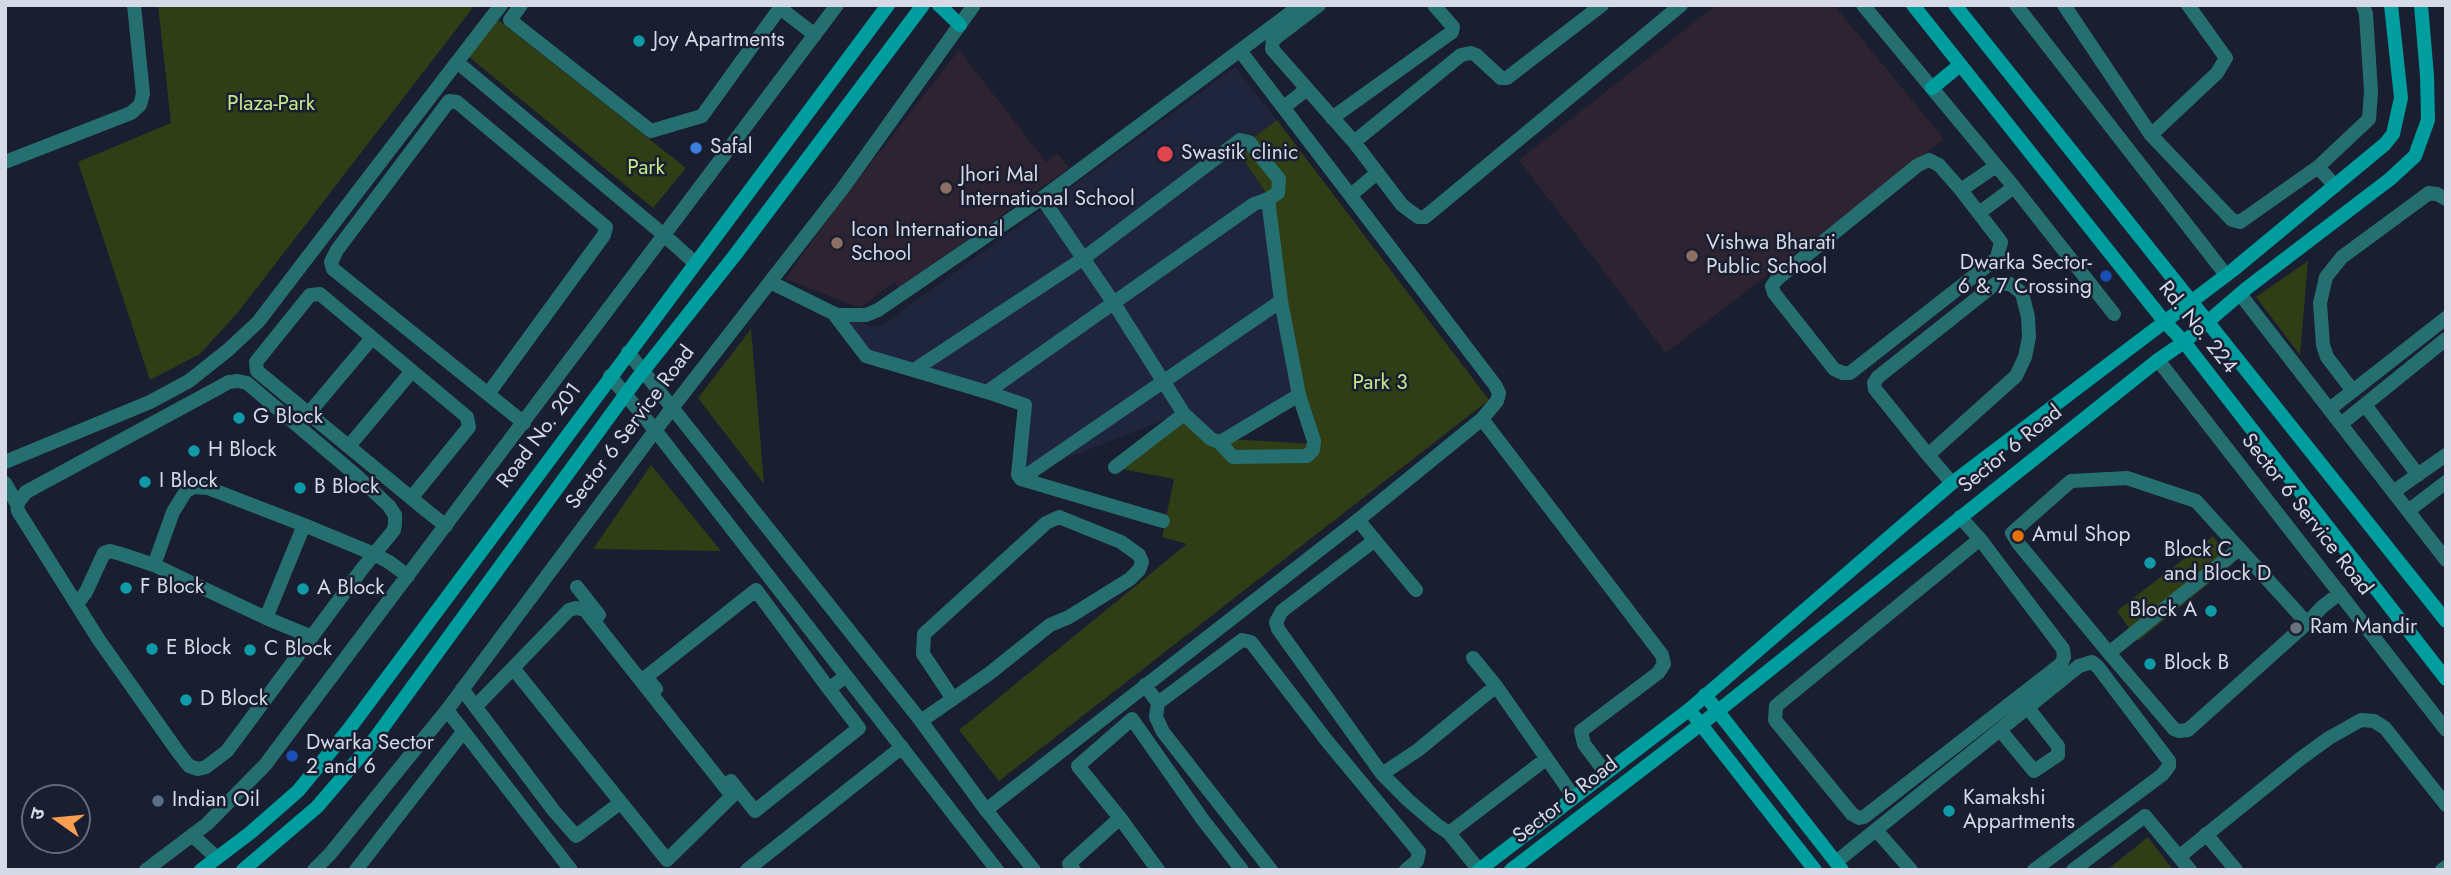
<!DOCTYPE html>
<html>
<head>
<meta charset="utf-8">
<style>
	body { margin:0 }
	#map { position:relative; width:2451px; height:875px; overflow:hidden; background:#1a1e31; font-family:Jost,"Noto Sans Devanagari",sans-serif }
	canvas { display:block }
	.frame { position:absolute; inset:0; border:7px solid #d6dae7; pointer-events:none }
	.north { position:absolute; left:21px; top:784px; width:70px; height:70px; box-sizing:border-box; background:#1a1e31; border:2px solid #65697a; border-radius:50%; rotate:285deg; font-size:19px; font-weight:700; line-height:28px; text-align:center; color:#d6dae7 }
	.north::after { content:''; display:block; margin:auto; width:24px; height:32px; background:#fb9e51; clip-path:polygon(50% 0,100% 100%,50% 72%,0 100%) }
</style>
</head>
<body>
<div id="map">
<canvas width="2451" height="875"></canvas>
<div class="frame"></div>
<div class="north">उ</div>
</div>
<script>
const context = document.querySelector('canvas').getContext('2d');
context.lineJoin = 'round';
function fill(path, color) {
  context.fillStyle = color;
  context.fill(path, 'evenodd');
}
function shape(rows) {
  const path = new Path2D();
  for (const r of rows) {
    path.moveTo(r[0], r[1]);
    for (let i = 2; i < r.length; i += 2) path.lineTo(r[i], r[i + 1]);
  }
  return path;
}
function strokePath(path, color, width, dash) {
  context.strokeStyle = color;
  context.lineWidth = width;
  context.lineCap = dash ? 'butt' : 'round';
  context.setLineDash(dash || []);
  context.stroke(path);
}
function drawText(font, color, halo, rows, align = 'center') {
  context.font = font + ' Jost,sans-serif';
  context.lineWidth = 5;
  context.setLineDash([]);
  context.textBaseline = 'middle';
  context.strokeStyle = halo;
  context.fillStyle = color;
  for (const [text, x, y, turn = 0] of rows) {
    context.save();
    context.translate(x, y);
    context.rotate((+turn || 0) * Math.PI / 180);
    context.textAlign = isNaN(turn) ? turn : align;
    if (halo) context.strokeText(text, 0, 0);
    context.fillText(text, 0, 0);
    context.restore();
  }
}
const built = shape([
	[1235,67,1277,120,1237,150,1266,193,1299,395,1214,449,1185,412,1019,477,1024,406,869,354,837,315,879,328]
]);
const education = shape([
	[1716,5,1834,5,1944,139,1666,353,1519,160],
	[959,50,1046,162,1058,153,1069,168,899,288,894,282,860,308,785,279,836,208]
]);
const green = shape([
	[158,5,475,5,239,311,200,354,150,380,78,162,171,123],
	[497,19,686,168,653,208,468,56],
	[1277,120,1489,400,999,781,959,730,1187,544,1162,537,1174,479,1111,467,1182,420,1229,439,1312,444,1266,193,1237,150],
	[2308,261,2300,355,2256,297],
	[751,329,764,484,698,398],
	[651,465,721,551,593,549],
	[2213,536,2234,563,2138,641,2117,611],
	[2148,837,2173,870,2107,870]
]);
const street = shape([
	[501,5,457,62,664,235,695,263],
	[521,5,510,20,651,131,702,116,782,5],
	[1319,5,1273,40,1272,49,1354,142,1402,205,1418,217,1425,217,1681,5],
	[1863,5,2014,187,2114,314],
	[2016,5,2226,275],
	[2064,5,2151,135,2232,220,2240,222,2318,167,2335,186],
	[780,8,815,35],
	[1284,107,1307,89],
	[1332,118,1452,32,1453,27,1434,5],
	[2151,135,2217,73,2226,58,2188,5],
	[1354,142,1461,55,1471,53,1476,55,1501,78,1507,78,1602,5],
	[5,162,131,113,140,105,143,94,134,5],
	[2318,167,2369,119,2371,91,2366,14,2363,5],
	[1961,190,1939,165,1929,160,1918,165,1777,279,1772,286,1774,293,1834,369,1843,373,1850,373,1997,258,2001,242,1961,190,1996,166],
	[1351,195,1377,173],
	[1042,198,1113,302,1184,414,1211,439,1219,442,1222,441,1299,395],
	[1979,213,2014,187],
	[770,282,837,315,866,315,878,310,1042,198,1301,5],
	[2240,294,2446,560],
	[834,314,866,356,987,392,1025,405,1018,475,1021,479,1163,521],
	[628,352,921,721,986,810,1034,870],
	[2158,360,2446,730],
	[914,370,1084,258,1240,140,1249,142,1279,179,1278,193,1268,199],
	[610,376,655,430,997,870],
	[238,381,247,383,357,476,389,506,395,515,395,523,394,530,362,569,227,751,206,767,198,769,189,766,178,752,99,640,18,511,17,504,26,492,229,382,238,381],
	[2353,391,2327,357,2323,345,2320,303,2326,277,2342,257,2429,193,2437,194,2446,199],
	[987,392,1254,204,1268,199,1281,301,1299,395,1314,441,1313,450,1307,456,1233,457,1219,442],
	[488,394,604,235,606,227,457,102,449,101,337,250,331,262,333,269,488,394,524,423],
	[2365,405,2418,475],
	[2331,408,2446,318],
	[309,413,372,338],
	[1482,419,1662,655,1664,664,1658,673,1581,731,1584,744,1605,772],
	[2341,424,2446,339],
	[349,446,412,371],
	[1928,455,2016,376,2025,357,2029,337,2028,317,2022,293,2010,284,1995,284,1878,377,1874,383,1875,389,1928,455,1952,483],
	[5,462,150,402,189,381,228,350,258,322,457,62],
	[1115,467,1184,414],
	[1021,479,1281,301],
	[5,483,17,504],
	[2393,492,2446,455],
	[412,497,469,427,467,417,320,294,310,295,256,362,257,371,427,511,446,526],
	[2408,511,2446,482],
	[1960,517,1980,539],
	[1358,520,1416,590],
	[1980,539,2063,649,2064,657,2061,664,1864,817,1859,818,1852,814,1775,720,1776,706,1980,539],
	[1375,540,1282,611,1276,622,1278,629,1382,774,1418,750,1496,686],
	[577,587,599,615],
	[77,604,86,592,104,553,110,551,121,554,154,565],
	[266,618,304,525],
	[2307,623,2196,501,2127,478,2071,481,2012,533,2018,543,2109,653,2174,729,2179,731,2188,730,2296,633,2307,623,2322,607,2340,593],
	[312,637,266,618,154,565,173,512,186,491,194,487,208,488,304,525,374,554,389,562,408,576],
	[2109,653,2239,549],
	[1473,658,1496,686,1573,796],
	[1145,685,1158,703,1242,640,1251,642,1327,741,1419,852,1417,861,1406,870],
	[462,689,554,811,576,836,620,803],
	[656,689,646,677,756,590,829,689,846,676],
	[1158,703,1156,717,1163,732,1271,870],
	[476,706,513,668,569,610,576,608,585,610,732,796,667,860,513,668],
	[447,710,571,870],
	[921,721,990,673,1050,625,1069,617,1130,579,1139,570,1142,562,1139,555,1121,542,1059,517,1046,523,924,634,923,654,953,699],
	[2000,730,2034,771,2058,755,2058,746,2028,708],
	[1382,774,1408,800,1437,825,1449,833],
	[731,781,755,811,859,728,829,689],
	[986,810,1358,520,1482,419,1497,401,1499,393,1495,385,1241,52],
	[1120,818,1078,766,1132,719,1203,820,1242,870],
	[1876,830,1911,870],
	[2206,834,2236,870],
	[192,835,217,858],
	[2180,856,2300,759,2329,738,2361,720,2374,721,2385,728,2446,805],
	[1836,862,2079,666,2092,662,2098,667,2169,761,2169,766,2162,775,2034,870],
	[146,870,207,824,265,765,837,5],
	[314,870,330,854,447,710,672,408,843,188,974,5],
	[356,870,463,732],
	[747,870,902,747],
	[1074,870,1069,864,1120,818,1158,870],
	[1479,870,1449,833,1546,759],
	[2073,870,2145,816,2190,870],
	[2442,870,2446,867]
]);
const secondary = shape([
	[939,5,960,25],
	[1913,5,2164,321,2184,342,2446,679],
	[1955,5,2446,621],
	[1932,88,1960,65],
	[1705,695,1842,870],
	[1695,717,1815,870],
	[201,870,250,833,298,791,349,729,888,5],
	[243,870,317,807,370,745,636,380,735,255,923,5],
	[1479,870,1690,709,1952,483,2233,270,2385,144,2393,134,2401,98,2391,5],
	[1511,870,1718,711,2158,360,2184,342,2247,288,2390,179,2415,156,2428,120,2427,76,2421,5]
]);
const markers = [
	[639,41,7,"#0f9aa8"],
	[696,148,7,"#3f7fe0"],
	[1165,154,9,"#e0444e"],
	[946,188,7,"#8d6e63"],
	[837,243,7,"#8d6e63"],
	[1692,256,7,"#8d6e63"],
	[2106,276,7,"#1a4fb4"],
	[239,418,7,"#0f9aa8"],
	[194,451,7,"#0f9aa8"],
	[145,482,7,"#0f9aa8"],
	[300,488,7,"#0f9aa8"],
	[2018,536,7,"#e8710a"],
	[2150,563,7,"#0f9aa8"],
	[126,588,7,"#0f9aa8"],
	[303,589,7,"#0f9aa8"],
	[2211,611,7,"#0f9aa8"],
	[2296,628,7,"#6b7280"],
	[152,649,7,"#0f9aa8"],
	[250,650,7,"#0f9aa8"],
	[2150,664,7,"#0f9aa8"],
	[186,700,7,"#0f9aa8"],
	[292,756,7,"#1a4fb4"],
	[158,801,7,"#5c6f8a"],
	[1949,811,7,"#0f9aa8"]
];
const poiNames = [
	["Joy Apartments",653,41],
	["Safal",710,148],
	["Swastik clinic",1181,154],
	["Jhori Mal",960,176],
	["International School",960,200],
	["Icon International",851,231],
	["School",851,255],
	["Vishwa Bharati",1706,244],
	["Public School",1706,268],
	["Dwarka Sector-",2092,264,"right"],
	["6 & 7 Crossing",2092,288,"right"],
	["G Block",253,418],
	["H Block",208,451],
	["I Block",159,482],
	["B Block",314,488],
	["Amul Shop",2032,536],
	["Block C",2164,551],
	["and Block D",2164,575],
	["F Block",140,588],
	["A Block",317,589],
	["Block A",2197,611,"right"],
	["Ram Mandir",2310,628],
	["E Block",166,649],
	["C Block",264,650],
	["Block B",2164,664],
	["D Block",200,700],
	["Dwarka Sector",306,744],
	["2 and 6",306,768],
	["Kamakshi",1963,799],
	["Appartments",1963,823],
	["Indian Oil",172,801]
];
const parkNames = [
	["Plaza-Park",271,105],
	["Park",646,169],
	["Park 3",1380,384]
];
const streetNames = [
	["Rd. No. 224",2197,328,51],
	["Sector 6 Service Road",631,428,-53],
	["Road No. 201",540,436,-53],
	["Sector 6 Road",2011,450,-39],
	["Sector 6 Service Road",2306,515,52],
	["Sector 6 Road",1566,801,-38]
];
fill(built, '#20253e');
fill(education, '#2d2331');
fill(green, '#2f3e14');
strokePath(street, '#266f70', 14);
strokePath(secondary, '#009d9e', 14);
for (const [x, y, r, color] of markers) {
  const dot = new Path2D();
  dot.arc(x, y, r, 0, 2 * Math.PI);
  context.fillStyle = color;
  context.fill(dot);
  strokePath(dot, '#1a1e31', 2.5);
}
drawText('21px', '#d6dae7', '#1a1e31', poiNames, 'left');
drawText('21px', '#c2e98a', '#1a1e31', parkNames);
drawText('21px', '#d6dae7', '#1a1e31', streetNames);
</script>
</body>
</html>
